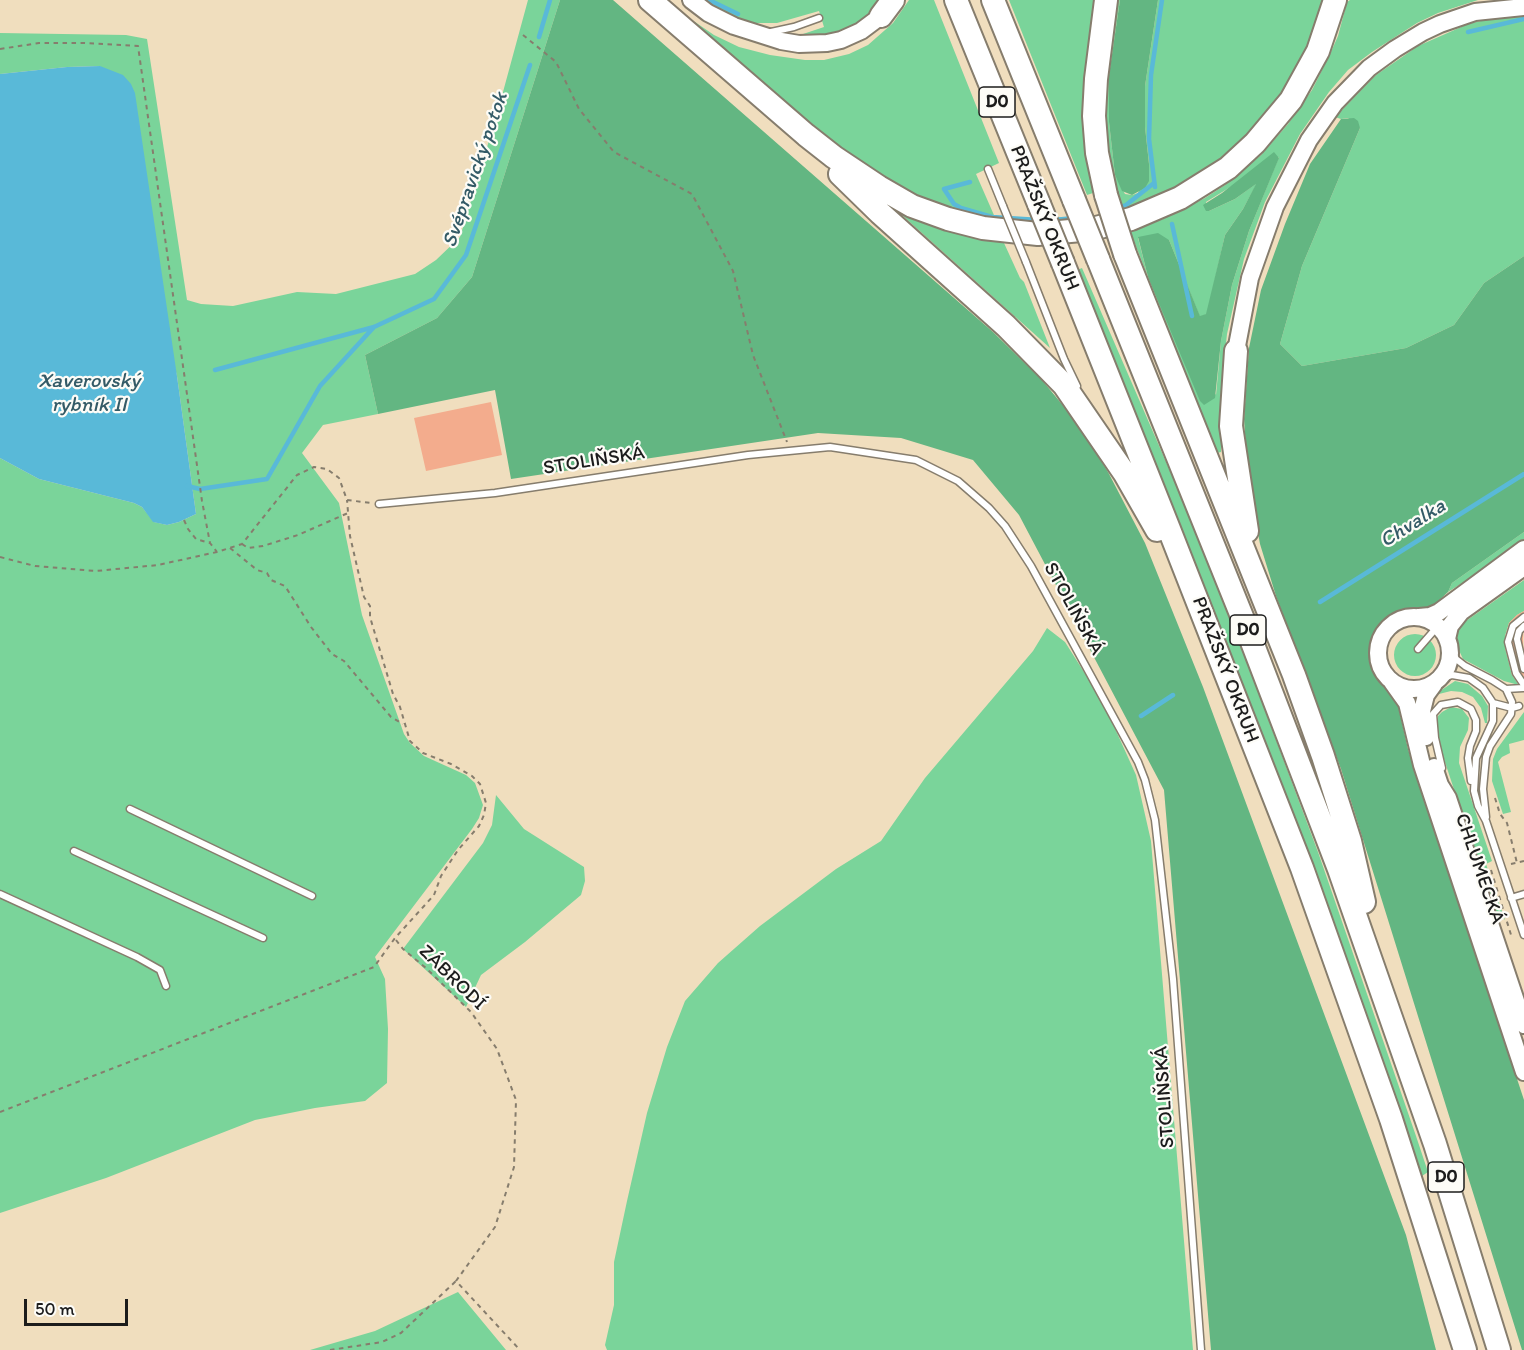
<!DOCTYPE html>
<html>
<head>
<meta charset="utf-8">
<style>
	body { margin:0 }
	#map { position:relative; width:1524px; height:1350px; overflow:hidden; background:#f0debe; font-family:Itim,sans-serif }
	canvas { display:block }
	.scale { position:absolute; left:24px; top:1299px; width:104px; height:27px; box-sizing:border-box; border:3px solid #1c1c1c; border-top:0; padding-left:8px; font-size:18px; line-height:21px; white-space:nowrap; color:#1c1c1c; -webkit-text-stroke:4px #fdfcf7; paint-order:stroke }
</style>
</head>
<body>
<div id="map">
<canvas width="1524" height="1350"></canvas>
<div class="scale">50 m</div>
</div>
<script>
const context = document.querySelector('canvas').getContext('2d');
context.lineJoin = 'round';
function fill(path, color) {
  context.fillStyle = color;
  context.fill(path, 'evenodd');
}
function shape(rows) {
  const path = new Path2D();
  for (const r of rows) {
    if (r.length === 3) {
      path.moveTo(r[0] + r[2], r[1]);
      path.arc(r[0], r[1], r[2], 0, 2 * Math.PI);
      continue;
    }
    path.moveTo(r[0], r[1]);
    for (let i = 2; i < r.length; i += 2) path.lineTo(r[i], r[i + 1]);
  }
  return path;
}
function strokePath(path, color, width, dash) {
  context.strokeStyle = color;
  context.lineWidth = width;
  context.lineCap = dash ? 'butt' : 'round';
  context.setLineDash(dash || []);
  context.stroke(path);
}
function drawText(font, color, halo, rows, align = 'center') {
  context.font = font + ' Itim,sans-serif';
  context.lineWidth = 4.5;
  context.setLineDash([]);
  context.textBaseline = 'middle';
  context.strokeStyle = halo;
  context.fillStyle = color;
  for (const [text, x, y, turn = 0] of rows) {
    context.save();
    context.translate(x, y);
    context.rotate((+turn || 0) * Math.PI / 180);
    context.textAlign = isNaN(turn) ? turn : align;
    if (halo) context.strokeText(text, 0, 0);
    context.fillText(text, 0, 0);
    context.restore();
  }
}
const green = shape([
	[528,0,560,0,472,277,437,318,365,355,378,414,323,425,302,453,339,503,362,615,404,734,410,743,424,756,466,775,475,783,483,805,479,818,472,829,375,957,385,979,388,1029,387,1083,365,1101,315,1108,255,1120,106,1178,0,1213,0,458,39,479,134,503,142,507,154,522,167,525,179,522,196,514,177,376,100,66,67,67,0,74,0,33,126,35,147,39,187,300,201,304,233,306,297,292,336,294,415,274,436,260,460,237,497,114],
	[700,0,884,0,867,18,837,35,791,38,824,27,819,11,777,23,744,23],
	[909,0,934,0,999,163,976,174,997,222,950,210,909,193,877,174,829,141,693,24,695,22,714,35,739,47,770,55,805,60,824,60,849,54,868,45,893,23],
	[1009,0,1097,0,1096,192,1087,195],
	[1117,0,1120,0,1109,75,1109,122,1115,175,1125,194,1132,195,1138,193,1149,164,1145,127,1145,86,1158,0,1326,0,1319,25,1287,89,1245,140,1193,181,1124,213,1110,176,1105,138,1105,76],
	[1350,0,1478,0,1438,13,1417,23,1372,52,1348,70,1329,92,1300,134,1265,202,1244,259,1227,334,1221,393,1221,452,1217,453,1130,231,1163,219,1205,198,1225,185,1261,155,1288,124,1312,90,1330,54,1338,36,1347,2],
	[1279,157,1249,231,1232,285,1221,341,1216,395,1148,277,1138,238,1169,240,1200,317,1207,314,1225,235,1243,209,1257,183,1235,199,1209,211,1206,211,1206,202],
	[1524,13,1524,256,1484,283,1454,325,1406,348,1302,366,1280,344,1302,266,1360,128,1348,118,1341,119,1335,117,1376,75,1418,46,1468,24,1502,16],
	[894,208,947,229,1004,243,1020,278,1024,282,1050,348],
	[1082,268,1183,501,1242,649,1318,852,1416,1136,1428,1172,1422,1176,1369,1023,1308,856,1249,700,1077,270],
	[1524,532,1524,544,1448,592,1452,583],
	[1524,580,1524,611,1517,615,1509,623,1505,636,1505,648,1512,675,1518,684,1515,684,1504,681,1463,659,1457,646,1457,634,1463,623],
	[1047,628,1065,642,1103,702,1136,775,1151,841,1193,1350,607,1350,605,1345,614,1305,614,1262,627,1201,647,1113,667,1047,685,1001,718,963,760,926,836,869,881,841,925,778,1033,651],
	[1415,655,21],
	[1455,681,1468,684,1482,696,1488,706,1487,723,1485,723,1481,708,1473,697,1462,692,1451,691,1439,694,1437,693],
	[1451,707,1462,709,1469,718,1468,730,1460,747,1459,763,1492,861,1486,864,1505,920,1493,908,1443,756,1437,729,1438,716,1442,712],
	[1524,712,1524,740,1509,744,1510,753,1502,757,1498,762,1511,812,1503,814,1492,781,1493,759,1497,749],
	[496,795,524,829,584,867,585,881,581,895,525,942,481,975,466,1007,403,949,483,843,492,825],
	[458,1292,506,1350,310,1350,375,1331]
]);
const forest = shape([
	[560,0,613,0,993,332,1042,380,1079,425,1108,472,1145,543,1203,687,1406,1235,1436,1350,1211,1350,1164,790,1019,515,973,460,901,438,818,433,511,479,495,390,378,414,365,355,437,318,472,277],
	[1120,0,1158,0,1145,86,1145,127,1149,164,1149,181,1145,188,1132,195,1122,191,1115,175,1109,122,1109,75],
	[1354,118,1358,121,1360,128,1302,266,1280,344,1302,366,1406,348,1454,325,1484,283,1524,256,1524,532,1452,583,1448,592,1432,607,1427,609,1403,612,1387,620,1376,634,1370,653,1375,674,1397,701,1408,749,1524,1100,1524,1350,1522,1350,1341,769,1276,596,1260,544,1248,479,1244,419,1249,348,1261,290,1285,224,1310,164,1341,119],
	[1274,152,1279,158,1249,231,1232,285,1221,341,1215,398,1204,405,1200,401,1148,277,1138,237,1158,233,1169,240,1200,316,1206,314,1225,235,1243,209,1256,184,1235,199,1209,211,1206,211,1203,205,1222,193]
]);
const water = shape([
	[100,66,123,75,131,84,135,93,177,376,196,514,179,522,167,525,153,522,142,507,134,503,39,479,0,458,0,74,67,67]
]);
const stream = shape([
	[709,0,738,14],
	[1468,32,1524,19],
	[539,37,550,0],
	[970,182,944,189,954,204,961,208,992,217,1039,220],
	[1155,187,1149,139,1151,75,1162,0],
	[1118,208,1126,205,1154,183],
	[1053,220,1075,218],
	[1172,224,1192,316],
	[215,370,374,327,434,299,466,255,530,65],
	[187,486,200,489,267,479,320,386,374,327],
	[1320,602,1524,474],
	[1141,716,1173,695]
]);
const building = shape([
	[491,402,502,455,426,471,414,418],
	[1524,611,1523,639,1524,689,1512,675,1504,642,1509,623,1517,615]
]);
const path = shape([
	[523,35,556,62,579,109,614,152,692,194,733,271,753,355,787,442],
	[0,49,39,43,84,43,138,46,202,501,210,543],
	[184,520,188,529,196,539,210,543,217,552],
	[242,544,248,548,263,546,298,535,348,513],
	[230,548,257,570,267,573,271,580,285,586,311,627,332,654,344,661,391,717,403,724],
	[0,557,35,566,96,571,158,565,217,552,242,544,297,475,314,467,327,469,339,478,347,500,371,503],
	[1495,798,1500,814,1507,823,1517,863],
	[1511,864,1524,861],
	[1491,870,1512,938],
	[396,940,403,949,426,968,471,1012,497,1049,516,1100,514,1167,495,1227,456,1281,520,1350],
	[0,1112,374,967,395,938,434,895,441,876,458,850,479,826,484,815,486,803,480,784,472,776,451,764,423,753,410,741,400,707,393,694,370,617,370,606,364,597,350,536,347,500],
	[330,1350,382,1342,401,1333,456,1281]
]);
const service = shape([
	[771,32,794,27,819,18],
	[988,169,1003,206],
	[1026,262,1064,359,1077,386],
	[379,504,495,493,748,455,830,447,916,460,958,481,989,508,1005,526,1031,566,1138,762,1145,780,1155,820,1173,979,1201,1350],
	[1524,617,1513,626,1508,642,1516,673,1524,685],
	[1524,626,1519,631,1517,639,1524,669],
	[1450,647,1456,659,1465,666,1492,680,1506,689,1512,702,1511,714,1490,746,1486,757,1483,789,1486,817],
	[1418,649,1438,626],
	[1438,680,1452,675,1469,678,1483,688,1493,703,1493,721,1476,758,1474,791,1478,806,1486,821,1524,935],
	[1506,689,1523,688],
	[1493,703,1512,708,1519,706],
	[1442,768,1435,738,1433,714,1441,705,1458,702,1471,709,1476,720,1476,731,1470,746,1468,758,1471,781],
	[130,809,312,896],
	[74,851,263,938],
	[0,894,137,957,160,970,166,986],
	[1511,898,1524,894]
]);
const secondary = shape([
	[691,0,708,13,734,26,781,41,799,44,827,43,841,40,861,31,881,16],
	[1236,351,1250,278,1275,207,1309,140,1335,103,1369,68,1395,49,1423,32,1440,24,1475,12,1524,7],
	[1419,617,1430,616,1439,612,1524,549],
	[1414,653,36],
	[1447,639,1450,626,1461,612,1524,567],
	[1392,682,1407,703,1422,765,1524,1072],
	[1426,737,1422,711,1426,695,1434,684],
	[1434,767,1440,785,1448,798,1524,1025]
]);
const motorway = shape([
	[650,0,806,135,834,157,879,187,912,206,948,219,983,228,1038,234,1092,229,1131,219,1180,198,1228,168,1255,143,1291,100,1318,51,1335,0],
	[956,0,1039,204],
	[993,0,1074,200],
	[881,16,893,0],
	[840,174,880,213,1006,326,1064,385,1125,474,1157,530],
	[1106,195,1097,153,1094,116,1096,79,1106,0],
	[1125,254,1294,675,1323,756,1350,841,1364,902],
	[1098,259,1247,629,1339,869,1435,1144,1499,1350],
	[1063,263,1169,529,1302,868,1391,1119,1465,1350],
	[1236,351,1231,426,1247,531]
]);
const serviceBridge = shape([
	[1003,206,1026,262]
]);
const motorwayBridge = shape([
	[1106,195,1125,254],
	[1074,200,1098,259],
	[1039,204,1063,263]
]);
const shields = [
	[997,102,36],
	[1248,630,36],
	[1446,1177,36]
];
const shieldNames = [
	["D0",997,102],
	["D0",1248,630],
	["D0",1446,1177]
];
const streetNames = [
	["PRAŽSKÝ OKRUH",1044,218,68],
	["STOLIŇSKÁ",594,461,-9],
	["STOLIŇSKÁ",1073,609,61],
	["PRAŽSKÝ OKRUH",1225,670,69],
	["CHLUMECKÁ",1479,869,71],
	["ZÁBRODÍ",452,978,44],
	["STOLIŇSKÁ",1165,1097,-94]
];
const waterNames = [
	["Svépravický potok",476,170,-71],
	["Xaverovský",89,382],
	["rybník II",89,406],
	["Chvalka",1413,524,-32]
];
fill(green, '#7ad49a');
fill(forest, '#63b682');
fill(water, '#59b9d8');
strokePath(stream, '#59b9d8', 4.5);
fill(building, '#f3ac8d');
strokePath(service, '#867d6d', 9);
strokePath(secondary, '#867d6d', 20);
strokePath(motorway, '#867d6d', 26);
strokePath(path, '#867d6d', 2, [4.5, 4.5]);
strokePath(service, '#fff', 6);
strokePath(secondary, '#fff', 16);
strokePath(motorway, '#fff', 22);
strokePath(serviceBridge, '#867d6d', 9, []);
strokePath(motorwayBridge, '#867d6d', 26, []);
strokePath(serviceBridge, '#fff', 6);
strokePath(motorwayBridge, '#fff', 22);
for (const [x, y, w] of shields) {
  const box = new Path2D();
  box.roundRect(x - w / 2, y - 15, w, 30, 4.5);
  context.fillStyle = '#fdfcf7';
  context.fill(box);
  strokePath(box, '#1c1c1c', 1.5);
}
drawText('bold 18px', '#1c1c1c', null, shieldNames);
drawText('20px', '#1c1c1c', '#fdfcf7', streetNames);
drawText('italic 21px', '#345b67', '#fdfcf7', waterNames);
</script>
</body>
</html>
